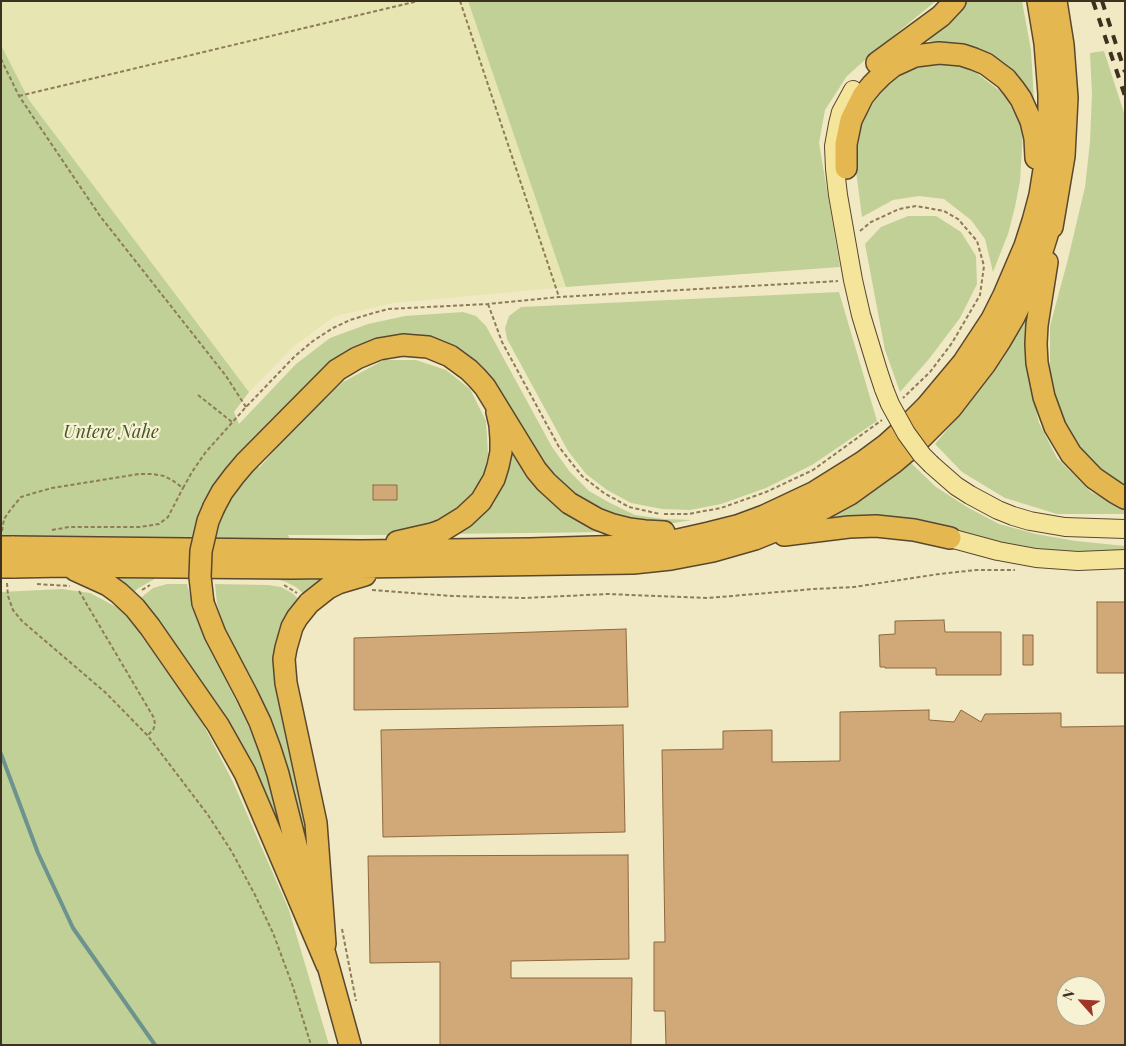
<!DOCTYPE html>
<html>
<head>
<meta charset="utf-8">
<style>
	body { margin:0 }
	#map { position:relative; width:1126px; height:1046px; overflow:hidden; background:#f1e9c4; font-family:"Playfair Display",serif }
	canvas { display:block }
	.frame { position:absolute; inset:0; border:2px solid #3c301e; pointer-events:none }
	.north { position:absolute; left:1056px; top:976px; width:50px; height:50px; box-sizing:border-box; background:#f7f2d4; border:1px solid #aca48b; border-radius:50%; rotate:296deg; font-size:14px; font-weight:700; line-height:20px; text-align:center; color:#3c301e }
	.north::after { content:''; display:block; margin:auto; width:18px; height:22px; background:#9f3526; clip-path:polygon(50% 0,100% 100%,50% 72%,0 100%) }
</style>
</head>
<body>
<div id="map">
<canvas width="1126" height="1046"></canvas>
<div class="frame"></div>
<div class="north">N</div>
</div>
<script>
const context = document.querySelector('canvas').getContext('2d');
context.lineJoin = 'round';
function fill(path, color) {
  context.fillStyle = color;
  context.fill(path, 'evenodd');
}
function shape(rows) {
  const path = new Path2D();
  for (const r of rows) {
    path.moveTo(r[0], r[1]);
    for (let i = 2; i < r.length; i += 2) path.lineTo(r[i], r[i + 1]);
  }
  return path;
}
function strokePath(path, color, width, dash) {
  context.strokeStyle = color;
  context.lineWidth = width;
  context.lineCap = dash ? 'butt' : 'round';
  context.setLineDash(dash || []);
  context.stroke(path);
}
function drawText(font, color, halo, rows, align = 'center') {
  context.font = font + ' "Playfair Display",serif';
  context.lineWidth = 4.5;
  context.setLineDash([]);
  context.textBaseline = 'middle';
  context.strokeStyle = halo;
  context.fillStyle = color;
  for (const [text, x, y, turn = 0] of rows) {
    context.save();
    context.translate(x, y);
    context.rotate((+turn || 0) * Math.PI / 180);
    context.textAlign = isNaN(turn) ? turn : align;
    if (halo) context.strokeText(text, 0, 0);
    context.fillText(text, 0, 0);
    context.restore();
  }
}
const farmland = shape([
	[1,1,468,1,566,287,394,303,335,316,294,346,249,392,29,100,1,45]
]);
const green = shape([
	[468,1,936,1,876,50,847,76,825,110,819,143,840,267,566,287],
	[967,1,1022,1,1031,50,1034,101,1018,75,996,58,963,43,925,41,952,20],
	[1,45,29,100,249,392,234,412,239,424,296,364,330,338,368,324,405,316,463,312,476,316,486,326,552,447,570,472,589,491,610,503,635,515,664,519,692,520,661,525,593,512,542,467,504,399,393,336,249,446,259,468,296,426,343,382,384,360,416,360,446,370,470,389,486,421,488,454,482,483,464,508,438,525,394,535,288,535,291,542,1,541],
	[1104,51,1125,116,1125,488,1112,482,1076,448,1058,414,1050,377,1050,326,1068,259,1085,187,1090,142,1092,94,1090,53],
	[943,63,970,68,1004,94,1023,130,1020,181,1015,207,1008,234,993,272,985,239,971,220,944,199,919,196,893,200,862,217,855,163,862,122,883,87,909,69],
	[908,216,936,216,961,232,976,256,977,284,960,318,929,359,900,392,885,350,865,244,881,227],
	[839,292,877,421,812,465,766,488,721,504,690,510,662,509,631,503,607,490,586,474,568,451,507,339,505,328,509,316,521,307],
	[1033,300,1028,341,1030,383,1039,423,1057,458,1091,492,1125,509,1125,514,1057,514,1005,498,962,472,935,444,964,410,1003,359],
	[507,430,609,532,447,534,466,524],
	[910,462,936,487,967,507,999,524,1036,534,1076,541,1125,546,1125,550,1098,553,1044,553,816,524,853,505,883,485],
	[93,574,160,576,137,589,132,595],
	[343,576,306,596,296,587,286,582,273,578],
	[167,584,187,584,197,621,261,752,274,797,293,876,138,600,153,588],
	[215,584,268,585,281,587,292,593,301,601,292,614,299,771,314,889,270,723,225,629,217,604],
	[62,589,90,593,124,611,202,722,233,782,289,910,329,1045,1,1045,1,592]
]);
const stream = shape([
	[1,754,38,853,73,928,155,1045]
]);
const building = shape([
	[373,485,397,485,397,500,373,500,373,485],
	[1097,602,1125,602,1125,673,1097,673,1097,602],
	[944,620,945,632,1001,632,1001,675,936,675,936,668,885,668,885,667,880,667,879,635,895,634,895,621,944,620],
	[626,629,628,707,354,710,354,638,626,629],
	[1023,635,1033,635,1033,665,1023,665,1023,635],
	[929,710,929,720,954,722,961,710,981,722,985,714,1061,713,1061,727,1125,726,1125,1045,666,1045,665,1011,654,1011,654,942,665,942,662,750,723,749,723,731,772,730,772,762,840,761,840,712,929,710],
	[1066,986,1096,986,1096,1016,1066,1016,1066,986],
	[623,725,625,832,383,837,381,730,623,725],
	[628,855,629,959,511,961,511,978,632,978,631,1045,440,1045,440,962,370,963,368,856,628,855]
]);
const path = shape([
	[460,1,559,297],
	[1,59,19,96,100,216,226,376,246,407],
	[19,96,418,1],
	[860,231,871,222,899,209,916,206,944,211,958,219,977,241,984,266,980,295,952,343,930,372,903,398],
	[488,304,502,342,559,447,582,476,604,493,629,507,660,514],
	[198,395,232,422],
	[664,514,688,514,721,508,766,492,813,470,882,420],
	[52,530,69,527,140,527,159,524,168,517,183,488],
	[2,531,4,519,11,509,21,497,34,493,52,488,139,474,153,474,164,476,172,480,183,488,192,472,205,453,246,407,295,356,313,341,333,328,350,320,370,314,388,309,488,304,559,297,838,281],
	[7,583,8,596,13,610,22,621,106,693,148,736,208,815,232,852,255,895,273,933,292,984,311,1045],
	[37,584,70,586],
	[284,585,297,593],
	[142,590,150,585],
	[372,590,452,596,524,598,607,594,708,598,814,589,854,587,939,574,976,570,1015,570],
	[79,591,154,718,155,725,153,730,148,735],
	[342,929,356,1001]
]);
const major = shape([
	[853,90,841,112,838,124,834,146,835,169,838,195,853,280,861,315,878,371,884,389],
	[932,465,956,486,970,495,998,510,1013,516,1030,521,1065,527,1125,529],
	[950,538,998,551,1036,558,1078,561,1125,559]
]);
const highway = shape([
	[877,63,941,16,955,1],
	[846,168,846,144,851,120,863,96,872,85,882,75,893,66,915,56,939,53,962,55,974,59,986,64,1006,79,1014,89,1021,99,1031,121,1035,138,1036,158],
	[1052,227,1064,156,1067,98,1063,45,1056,1],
	[1047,262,1037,325,1036,344,1037,363,1044,397,1055,427,1071,454,1094,478,1116,493,1125,498],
	[214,507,222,492,234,476,245,463,337,370,357,358,379,349,403,345,415,346,428,347,450,356,469,370,477,378,485,387,536,470,546,482,569,503,597,519,613,525,629,529,645,531,664,532],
	[784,535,849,527,876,526,914,530,950,538],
	[397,542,432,534,443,530,464,517,481,501,494,479,498,466,501,452,501,439,500,425,497,412],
	[12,547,361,551,530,549,628,546,678,540,709,533,737,526,764,516,815,492,863,462,886,445,907,426,927,406,963,363,992,319,1004,295,1025,246,1033,221,1040,195,1044,170,1049,119,1049,94,1045,43,1038,1],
	[13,567,65,566,292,568,633,563,671,559,713,551,755,539,804,519,850,494,893,463,913,446,951,408,985,364,1000,341,1014,317,1026,292,1037,267,1054,213],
	[75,570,108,585,119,593,135,608,150,627,218,725,245,773,327,965],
	[203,603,215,634,247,695,260,722,270,749,278,774,310,900],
	[325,944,316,823,286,683,284,659,286,648,292,627,297,618,309,603,328,588,338,583,365,575],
	[324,951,350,1045]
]);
const rail = shape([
	[1093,1,1125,96],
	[1102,1,1125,72]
]);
const majorBridge = shape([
	[884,389,890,404,906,433,922,455,932,465]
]);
const highwayBridge = shape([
	[1,547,12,547],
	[1,567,13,567],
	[203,603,200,577,201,551,208,521,214,507]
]);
const parkNames = [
	["Untere Nahe",111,432]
];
fill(farmland, '#e7e5b1');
fill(green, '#c1d097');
strokePath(stream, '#6c938e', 4);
fill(building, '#d1a978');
strokePath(building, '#8d683e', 1);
strokePath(major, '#5a482e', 20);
strokePath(highway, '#5a482e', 24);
strokePath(path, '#8d7b59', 2, [4, 2.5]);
strokePath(major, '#f5e59b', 18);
strokePath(highway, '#e4b751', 21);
strokePath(rail, '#3c301e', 4, [9, 9]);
strokePath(majorBridge, '#5a482e', 20, []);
strokePath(highwayBridge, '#5a482e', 24, []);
strokePath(majorBridge, '#f5e59b', 18);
strokePath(highwayBridge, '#e4b751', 21);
drawText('italic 18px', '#445924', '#f7f2d4', parkNames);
</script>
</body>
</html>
